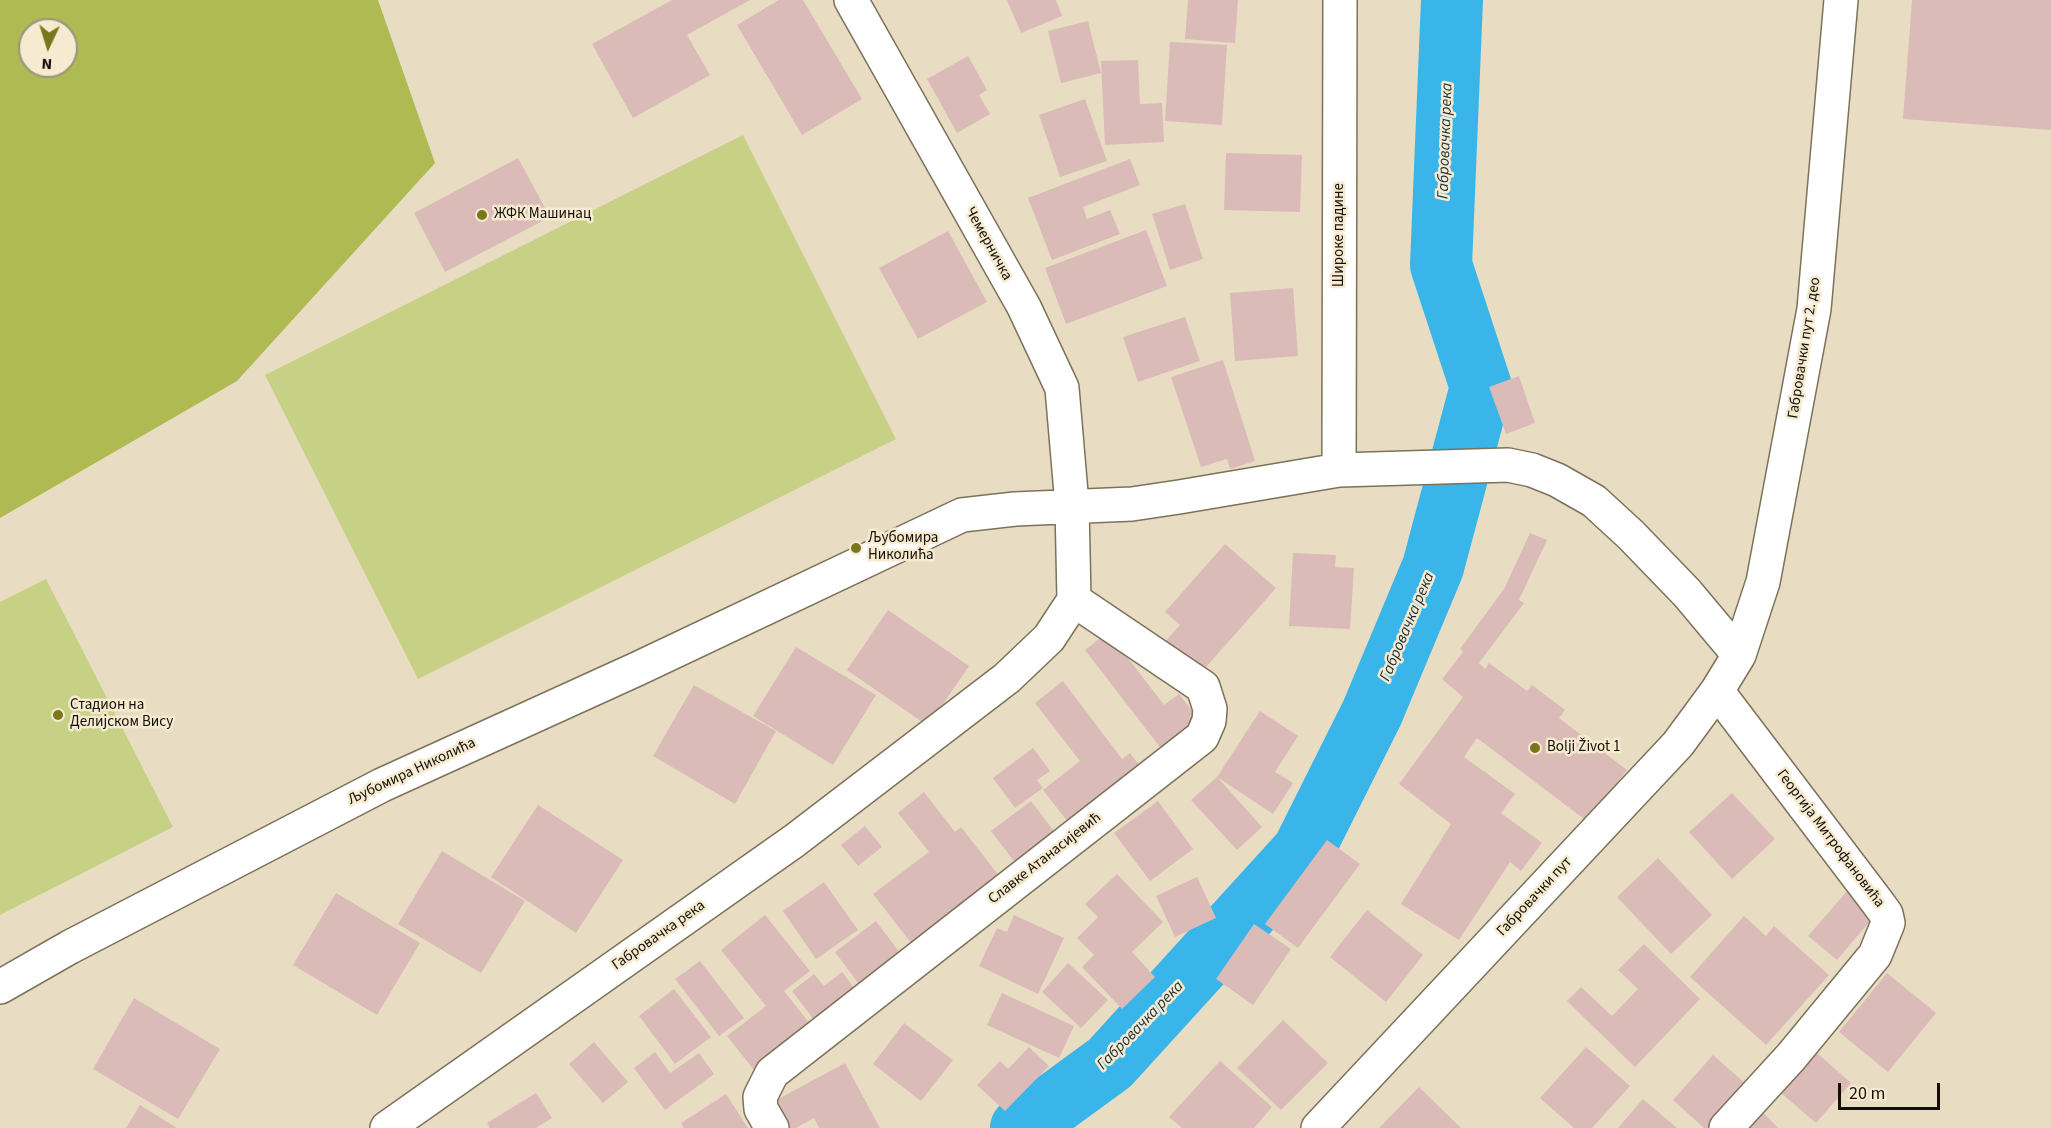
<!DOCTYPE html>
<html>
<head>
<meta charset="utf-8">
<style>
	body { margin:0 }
	#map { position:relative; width:2051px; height:1128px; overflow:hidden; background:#e8ddc3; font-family:"Source Sans 3",sans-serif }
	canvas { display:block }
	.north { position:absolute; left:18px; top:18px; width:60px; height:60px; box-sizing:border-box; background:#f6ead0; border:2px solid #9b9280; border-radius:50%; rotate:184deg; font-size:16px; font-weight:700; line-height:24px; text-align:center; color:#130f07 }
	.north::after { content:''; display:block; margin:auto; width:21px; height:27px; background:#7a761c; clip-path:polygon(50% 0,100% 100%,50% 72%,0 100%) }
	.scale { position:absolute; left:1838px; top:1083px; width:102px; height:27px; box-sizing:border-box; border:3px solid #130f07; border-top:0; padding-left:8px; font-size:18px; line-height:21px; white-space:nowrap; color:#130f07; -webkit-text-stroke:4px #f6ead0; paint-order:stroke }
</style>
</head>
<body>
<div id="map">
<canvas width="2051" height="1128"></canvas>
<div class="north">N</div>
<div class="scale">20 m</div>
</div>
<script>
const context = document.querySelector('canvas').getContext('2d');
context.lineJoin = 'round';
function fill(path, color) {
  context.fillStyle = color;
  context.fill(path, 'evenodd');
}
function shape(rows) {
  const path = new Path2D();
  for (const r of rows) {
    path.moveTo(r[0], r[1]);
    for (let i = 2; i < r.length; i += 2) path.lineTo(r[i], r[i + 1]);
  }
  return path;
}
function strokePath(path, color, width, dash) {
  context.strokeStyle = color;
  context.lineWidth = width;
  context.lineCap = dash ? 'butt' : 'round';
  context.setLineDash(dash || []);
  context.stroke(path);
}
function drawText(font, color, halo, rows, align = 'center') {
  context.font = font + ' "Source Sans 3",sans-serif';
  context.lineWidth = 5;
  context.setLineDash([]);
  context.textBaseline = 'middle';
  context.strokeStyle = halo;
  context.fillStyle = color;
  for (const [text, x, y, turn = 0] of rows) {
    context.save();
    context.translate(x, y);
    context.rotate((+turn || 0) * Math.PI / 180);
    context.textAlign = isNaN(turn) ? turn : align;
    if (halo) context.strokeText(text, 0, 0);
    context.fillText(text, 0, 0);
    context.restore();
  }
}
const green = shape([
	[743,135,896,439,418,679,265,375],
	[46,579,173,827,0,915,0,602]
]);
const forest = shape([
	[0,0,378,0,435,163,237,381,0,518],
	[30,30,66,30,66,66,30,66]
]);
const river = shape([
	[1021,1128,1110,1063,1303,851,1372,713,1433,567,1481,387,1441,265,1452,0]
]);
const building = shape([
	[672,0,750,0,687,35,710,75,633,118,592,44],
	[779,0,803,0,862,99,802,135,737,25],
	[1007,0,1056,0,1062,16,1021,33],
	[1188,0,1238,0,1235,43,1185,39],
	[1912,0,2051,0,2051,130,1903,119],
	[1088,21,1101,73,1061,83,1048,31],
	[1170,42,1227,45,1222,125,1165,121],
	[968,56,987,90,979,95,990,114,957,133,927,79],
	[1138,60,1140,104,1162,103,1164,142,1105,145,1101,61],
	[1085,99,1107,161,1060,177,1039,115],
	[1226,153,1302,155,1300,212,1224,210],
	[518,158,550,217,445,272,414,213],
	[1130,159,1140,185,1083,207,1087,219,1110,210,1120,234,1052,260,1028,198],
	[1185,204,1203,259,1170,270,1152,214],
	[1146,230,1167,286,1066,324,1045,268],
	[948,231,987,302,918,339,879,268],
	[1293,288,1298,356,1235,361,1230,293],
	[1185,317,1200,361,1138,382,1123,337],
	[1223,360,1255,461,1230,469,1227,459,1201,467,1171,377],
	[1519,376,1535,423,1506,434,1489,387],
	[1530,533,1547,540,1519,600,1524,603,1479,663,1485,669,1489,663,1527,691,1532,685,1565,710,1559,718,1627,770,1588,822,1477,738,1464,757,1515,794,1501,813,1542,843,1521,871,1510,862,1459,940,1401,904,1451,824,1399,784,1463,697,1442,679,1463,652,1460,649,1504,589],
	[1225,544,1276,588,1198,676,1162,645,1180,625,1165,612],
	[1293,553,1336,555,1335,567,1354,568,1350,629,1289,626],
	[888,610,969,666,928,726,847,670],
	[1108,632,1164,705,1179,694,1204,726,1166,755,1085,650],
	[796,647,876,695,833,765,753,716],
	[1063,681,1122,759,1130,753,1146,774,1075,831,1043,790,1080,761,1035,703],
	[694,685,776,731,735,804,653,756],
	[1260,711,1298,736,1275,772,1293,783,1273,814,1217,777],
	[1033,748,1050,771,1037,780,1043,788,1015,808,993,778],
	[1217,777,1262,827,1237,850,1191,800],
	[924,792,955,832,961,827,1000,877,912,944,873,894,929,852,898,813],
	[1732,793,1775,839,1732,879,1689,832],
	[1031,801,1063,843,1023,873,991,831],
	[1158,801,1193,849,1150,881,1114,833],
	[538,805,623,860,576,933,491,877],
	[865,826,882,847,858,866,841,845],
	[1327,840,1360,864,1298,948,1265,924],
	[442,851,525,901,481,973,398,924],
	[1658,858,1712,915,1671,954,1617,897],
	[1117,874,1163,922,1132,952,1155,977,1122,1009,1082,967,1094,955,1077,938,1098,917,1085,904],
	[1197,877,1216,918,1175,937,1156,896],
	[824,882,858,930,816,959,783,911],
	[1849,889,1877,913,1837,960,1808,936],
	[336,893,420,943,377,1015,293,965],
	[1367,910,1423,955,1386,1002,1330,957],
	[765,915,810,971,784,991,818,1034,761,1079,727,1036,766,1006,721,950],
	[1014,915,1064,938,1038,994,979,966,997,928,1007,932],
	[1744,916,1766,936,1774,926,1829,975,1766,1045,1690,977],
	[876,921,905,960,864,991,835,952],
	[1254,924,1291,949,1253,1005,1216,979],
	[1644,944,1700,999,1635,1067,1567,1001,1581,987,1612,1016,1638,989,1618,970],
	[700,961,744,1018,719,1036,675,979],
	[1068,963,1108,1000,1081,1028,1042,992],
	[842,972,862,998,821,1029,792,991,814,974,824,986],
	[1887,973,1936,1013,1888,1072,1839,1032],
	[674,989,711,1037,675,1064,639,1016],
	[1002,993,1074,1026,1059,1058,987,1025],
	[134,998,220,1049,178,1119,93,1069],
	[1283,1020,1328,1063,1281,1110,1237,1068],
	[904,1023,953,1060,921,1101,873,1064],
	[594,1042,628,1082,603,1103,569,1064],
	[1029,1047,1049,1066,1005,1111,977,1085,1000,1061,1008,1069],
	[1586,1047,1630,1086,1592,1128,1574,1128,1540,1098],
	[655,1052,670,1073,699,1053,714,1074,665,1110,634,1068],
	[1817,1053,1851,1083,1816,1123,1781,1093],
	[1713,1055,1747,1085,1708,1128,1704,1128,1673,1100],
	[1220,1061,1272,1107,1254,1128,1182,1128,1169,1117],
	[845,1063,880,1128,819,1128,814,1118,796,1128,784,1128,771,1103],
	[1419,1087,1461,1128,1379,1128],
	[536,1093,552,1118,536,1128,490,1128,487,1123],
	[726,1094,748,1128,684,1128,681,1123],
	[1643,1099,1677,1128,1618,1128],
	[140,1105,177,1128,126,1128],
	[1762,1111,1778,1128,1746,1128]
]);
const minor = shape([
	[1339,470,1340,0],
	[1717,691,1878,903,1886,914,1888,923,1875,955,1791,1057,1726,1128],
	[0,987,70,947,382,785,637,669,962,515,1015,509,1132,504,1179,497,1339,470,1508,465,1532,470,1557,480,1594,501,1631,535,1687,593,1739,655],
	[387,1128,794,841,1007,678,1049,638,1074,600,1072,505,1062,388,1024,307,851,0],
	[772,1128,761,1109,760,1097,772,1073,1202,737,1209,721,1210,709,1203,687,1074,600],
	[1318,1128,1678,744,1717,691,1739,655,1763,582,1814,309,1841,0]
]);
const markers = [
	[482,215,6,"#7a761c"],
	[856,548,6,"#7a761c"],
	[58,715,6,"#7a761c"],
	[1535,748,6,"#7a761c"]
];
const poiNames = [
	["ЖФК Машинац",494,215],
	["Љубомира",868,539],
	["Николића",868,556],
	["Стадион на",70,706],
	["Делијском Вису",70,723],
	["Bolji Život 1",1547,748]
];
const streetNames = [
	["Широке падине",1340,235,-90],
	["Чемерничка",988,244,61],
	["Габровачки пут 2. део",1805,348,-81],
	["Љубомира Николића",412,772,-25],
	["Георгија Митрофановића",1830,839,53],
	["Славке Атанасијевић",1045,859,-38],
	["Габровачки пут",1535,897,-47],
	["Габровачка река",659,936,-35]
];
const waterNames = [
	["Габровачка река",1446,141,-88],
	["Габровачка река",1408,627,-67],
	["Габровачка река",1141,1026,-46]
];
fill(green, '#c7d185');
fill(forest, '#afba52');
strokePath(river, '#39b5e9', 62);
fill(building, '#dabbb8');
strokePath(minor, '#7c725a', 36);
strokePath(minor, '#fff', 33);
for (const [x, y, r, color] of markers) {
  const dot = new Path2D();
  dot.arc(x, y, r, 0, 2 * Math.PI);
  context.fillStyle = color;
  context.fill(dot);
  strokePath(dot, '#f6ead0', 2);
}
drawText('15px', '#130f07', '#f6ead0', poiNames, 'left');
drawText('15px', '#130f07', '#f6ead0', streetNames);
drawText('italic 16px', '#192d37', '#f6ead0', waterNames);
</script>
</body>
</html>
